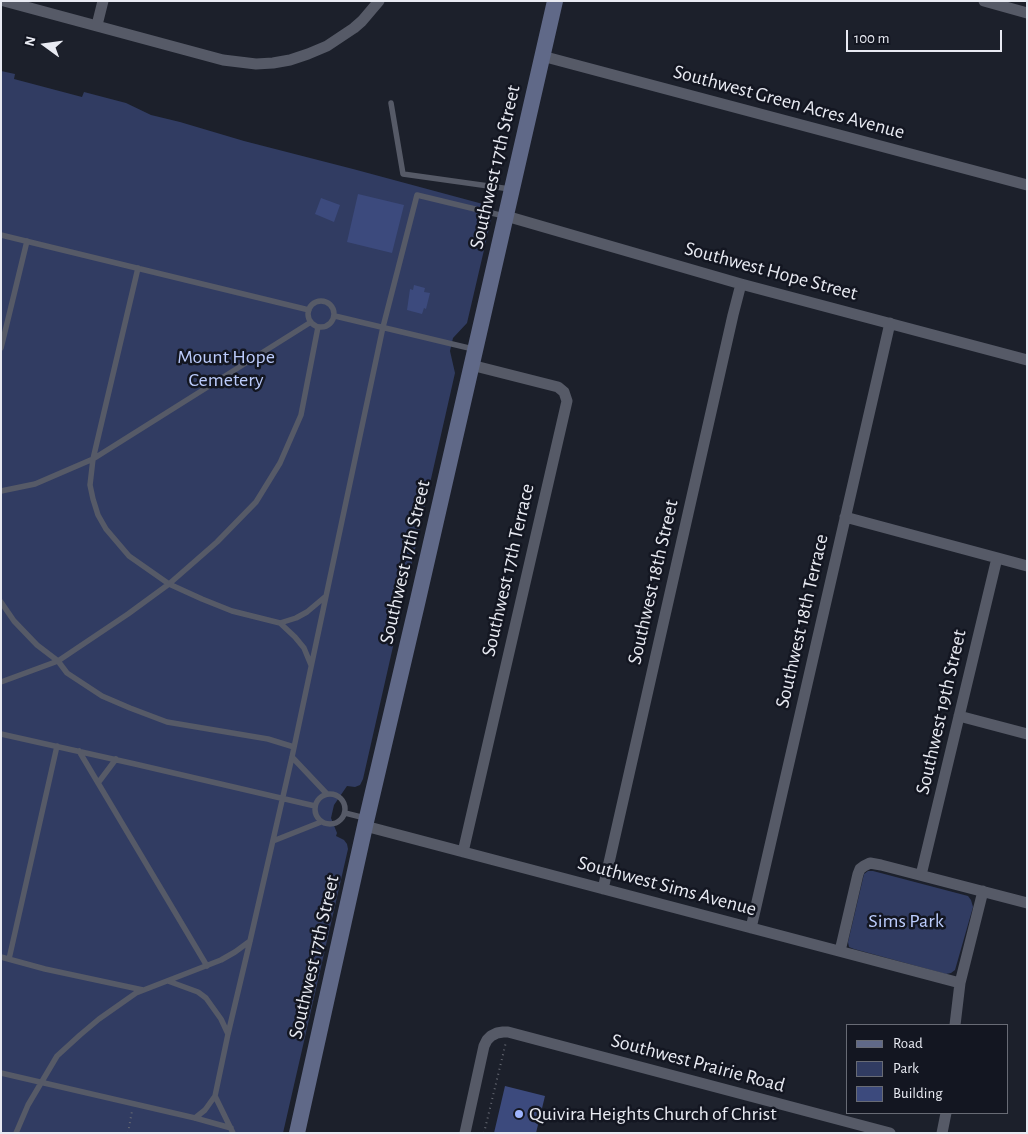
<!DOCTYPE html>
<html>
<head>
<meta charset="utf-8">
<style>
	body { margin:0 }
	#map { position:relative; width:1028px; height:1134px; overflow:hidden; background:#1c202b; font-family:"Alegreya Sans",sans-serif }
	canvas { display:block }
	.frame { position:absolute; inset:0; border:2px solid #e8eaf2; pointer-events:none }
	.legend { position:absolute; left:846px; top:1024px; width:162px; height:90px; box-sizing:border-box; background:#131621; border:1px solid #686b75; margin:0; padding:6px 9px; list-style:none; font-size:15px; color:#e8eaf2 }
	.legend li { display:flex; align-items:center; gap:10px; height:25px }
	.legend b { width:25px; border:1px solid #686b75 }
	.north { position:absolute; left:20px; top:20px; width:50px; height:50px; -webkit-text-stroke:4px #131621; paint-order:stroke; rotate:284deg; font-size:14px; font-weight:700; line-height:20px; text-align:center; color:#e8eaf2 }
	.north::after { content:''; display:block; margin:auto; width:18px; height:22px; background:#e8eaf2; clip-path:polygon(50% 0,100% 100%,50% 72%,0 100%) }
	.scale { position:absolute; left:846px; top:30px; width:156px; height:22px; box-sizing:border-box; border:2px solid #e8eaf2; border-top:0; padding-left:6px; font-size:15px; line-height:18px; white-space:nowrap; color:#e8eaf2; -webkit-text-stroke:4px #131621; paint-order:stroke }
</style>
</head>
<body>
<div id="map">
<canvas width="1028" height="1134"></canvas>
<div class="frame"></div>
<ul class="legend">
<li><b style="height:6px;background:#606988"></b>Road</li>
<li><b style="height:14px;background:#313c62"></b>Park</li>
<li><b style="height:14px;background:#3c4a7d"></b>Building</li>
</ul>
<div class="north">N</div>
<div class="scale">100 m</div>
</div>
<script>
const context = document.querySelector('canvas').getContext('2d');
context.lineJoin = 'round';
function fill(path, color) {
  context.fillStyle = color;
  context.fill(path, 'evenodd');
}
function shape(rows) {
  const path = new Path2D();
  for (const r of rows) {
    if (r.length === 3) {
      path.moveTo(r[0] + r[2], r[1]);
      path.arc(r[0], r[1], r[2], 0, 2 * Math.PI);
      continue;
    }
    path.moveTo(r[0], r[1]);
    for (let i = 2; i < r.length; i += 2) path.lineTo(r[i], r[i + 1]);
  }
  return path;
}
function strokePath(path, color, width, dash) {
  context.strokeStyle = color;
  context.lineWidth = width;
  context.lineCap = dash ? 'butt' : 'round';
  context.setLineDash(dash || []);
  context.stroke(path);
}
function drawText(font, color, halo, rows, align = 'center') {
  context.font = font + ' "Alegreya Sans",sans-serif';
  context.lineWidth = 5;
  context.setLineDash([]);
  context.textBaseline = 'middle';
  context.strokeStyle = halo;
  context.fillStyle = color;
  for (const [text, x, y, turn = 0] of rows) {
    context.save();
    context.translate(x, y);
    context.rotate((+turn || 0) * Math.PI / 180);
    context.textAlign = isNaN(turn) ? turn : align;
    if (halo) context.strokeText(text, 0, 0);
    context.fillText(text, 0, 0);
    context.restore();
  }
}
const green = shape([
	[1,71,15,74,14,79,82,97,84,92,126,103,151,115,180,122,244,141,353,169,494,207,467,323,453,338,450,351,455,373,363,779,360,785,355,787,347,786,334,805,331,818,337,833,336,836,344,840,347,844,348,849,283,1133,1,1133],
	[868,871,873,871,968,896,971,900,973,907,955,970,951,973,946,974,854,949,849,947,848,942,864,874]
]);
const building = shape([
	[358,194,404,205,392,253,347,242],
	[321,198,340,205,334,222,315,214],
	[414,285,425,288,424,292,430,293,426,309,424,308,422,314,407,310,410,289,413,290],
	[505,1086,545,1096,536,1133,494,1133]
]);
const path = shape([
	[128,1133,132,1111],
	[484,1133,506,1042]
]);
const service = shape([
	[391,103,403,174,510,189],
	[1,235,309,310],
	[138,268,93,459,90,485,93,499,98,515,106,529,129,556,169,584,202,599,232,611,280,623,295,637,304,648,311,665],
	[321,314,13],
	[335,316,473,349],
	[1,348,27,241],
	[1,491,35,484,93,459,311,322],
	[1,602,14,621,37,645,58,661,67,673,102,696,130,708,167,722,268,739,294,747],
	[280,623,296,618,307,612,326,596],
	[1,682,58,661,128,614,169,584,217,542,256,502,280,463,301,415,318,327],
	[1,734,135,764,315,806],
	[79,751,207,966],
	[292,757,327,794],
	[98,783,116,759],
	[330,809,15],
	[345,813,365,818],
	[273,841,321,822],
	[1,957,45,969,143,990],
	[9,959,57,746],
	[168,981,198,992,206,998,221,1019,228,1034],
	[1,1073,195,1118,231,1128],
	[215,1096,233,1133],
	[195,1118,205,1110,215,1096,228,1034,250,941,292,757,383,327,417,195,504,216],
	[16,1133,28,1105,57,1056,80,1035,99,1019,136,993,221,960,235,952,250,941]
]);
const minor = shape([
	[4,1,223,60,256,64,273,63,290,60,308,54,327,46,354,28,362,21,379,1],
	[984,1,1027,13],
	[97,25,103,1],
	[542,56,1027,185],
	[506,216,741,284,1027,360],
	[845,517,1027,566],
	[959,716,1027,734],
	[365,826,960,983],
	[463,852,567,401,564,392,558,387,471,365],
	[921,875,997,558],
	[603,889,733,315,741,284],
	[751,928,890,323],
	[840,951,858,874,860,869,864,866,870,863,881,865,1027,903],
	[955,1025,960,983,983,891],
	[465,1133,484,1046,487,1040,491,1036,497,1033,503,1032,508,1032,890,1133],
	[942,1133,946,1113]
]);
const secondary = shape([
	[297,1133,365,826,417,604,555,1]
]);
const markers = [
	[519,1114,5,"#9eb4fd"]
];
const streetNames = [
	["Southwest Green Acres Avenue",789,102,15],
	["Southwest 17th Street",495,167,-77],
	["Southwest Hope Street",771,271,15],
	["Southwest 17th Street",405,562,-77],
	["Southwest 17th Terrace",508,570,-77],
	["Southwest 18th Street",653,582,-77],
	["Southwest 18th Terrace",802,621,-77],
	["Southwest 19th Street",941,712,-77],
	["Southwest Sims Avenue",667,886,15],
	["Southwest 17th Street",314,957,-77],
	["Southwest Prairie Road",698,1063,15]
];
const parkNames = [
	["Mount Hope",226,357],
	["Cemetery",226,380],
	["Sims Park",906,921]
];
const poiNames = [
	["Quivira Heights Church of Christ",529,1114]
];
fill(green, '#313c62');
fill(building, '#3c4a7d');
strokePath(path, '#656872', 2, [1, 4]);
strokePath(service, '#565a67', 5.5);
strokePath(minor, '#565a67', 11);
strokePath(secondary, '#606988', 16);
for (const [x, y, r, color] of markers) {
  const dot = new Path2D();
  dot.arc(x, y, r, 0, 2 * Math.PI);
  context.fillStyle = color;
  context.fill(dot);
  strokePath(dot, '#131621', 2);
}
drawText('20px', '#e8eaf2', '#131621', streetNames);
drawText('20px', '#bcccfc', '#131621', parkNames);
drawText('20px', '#e8eaf2', '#131621', poiNames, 'left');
</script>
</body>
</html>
